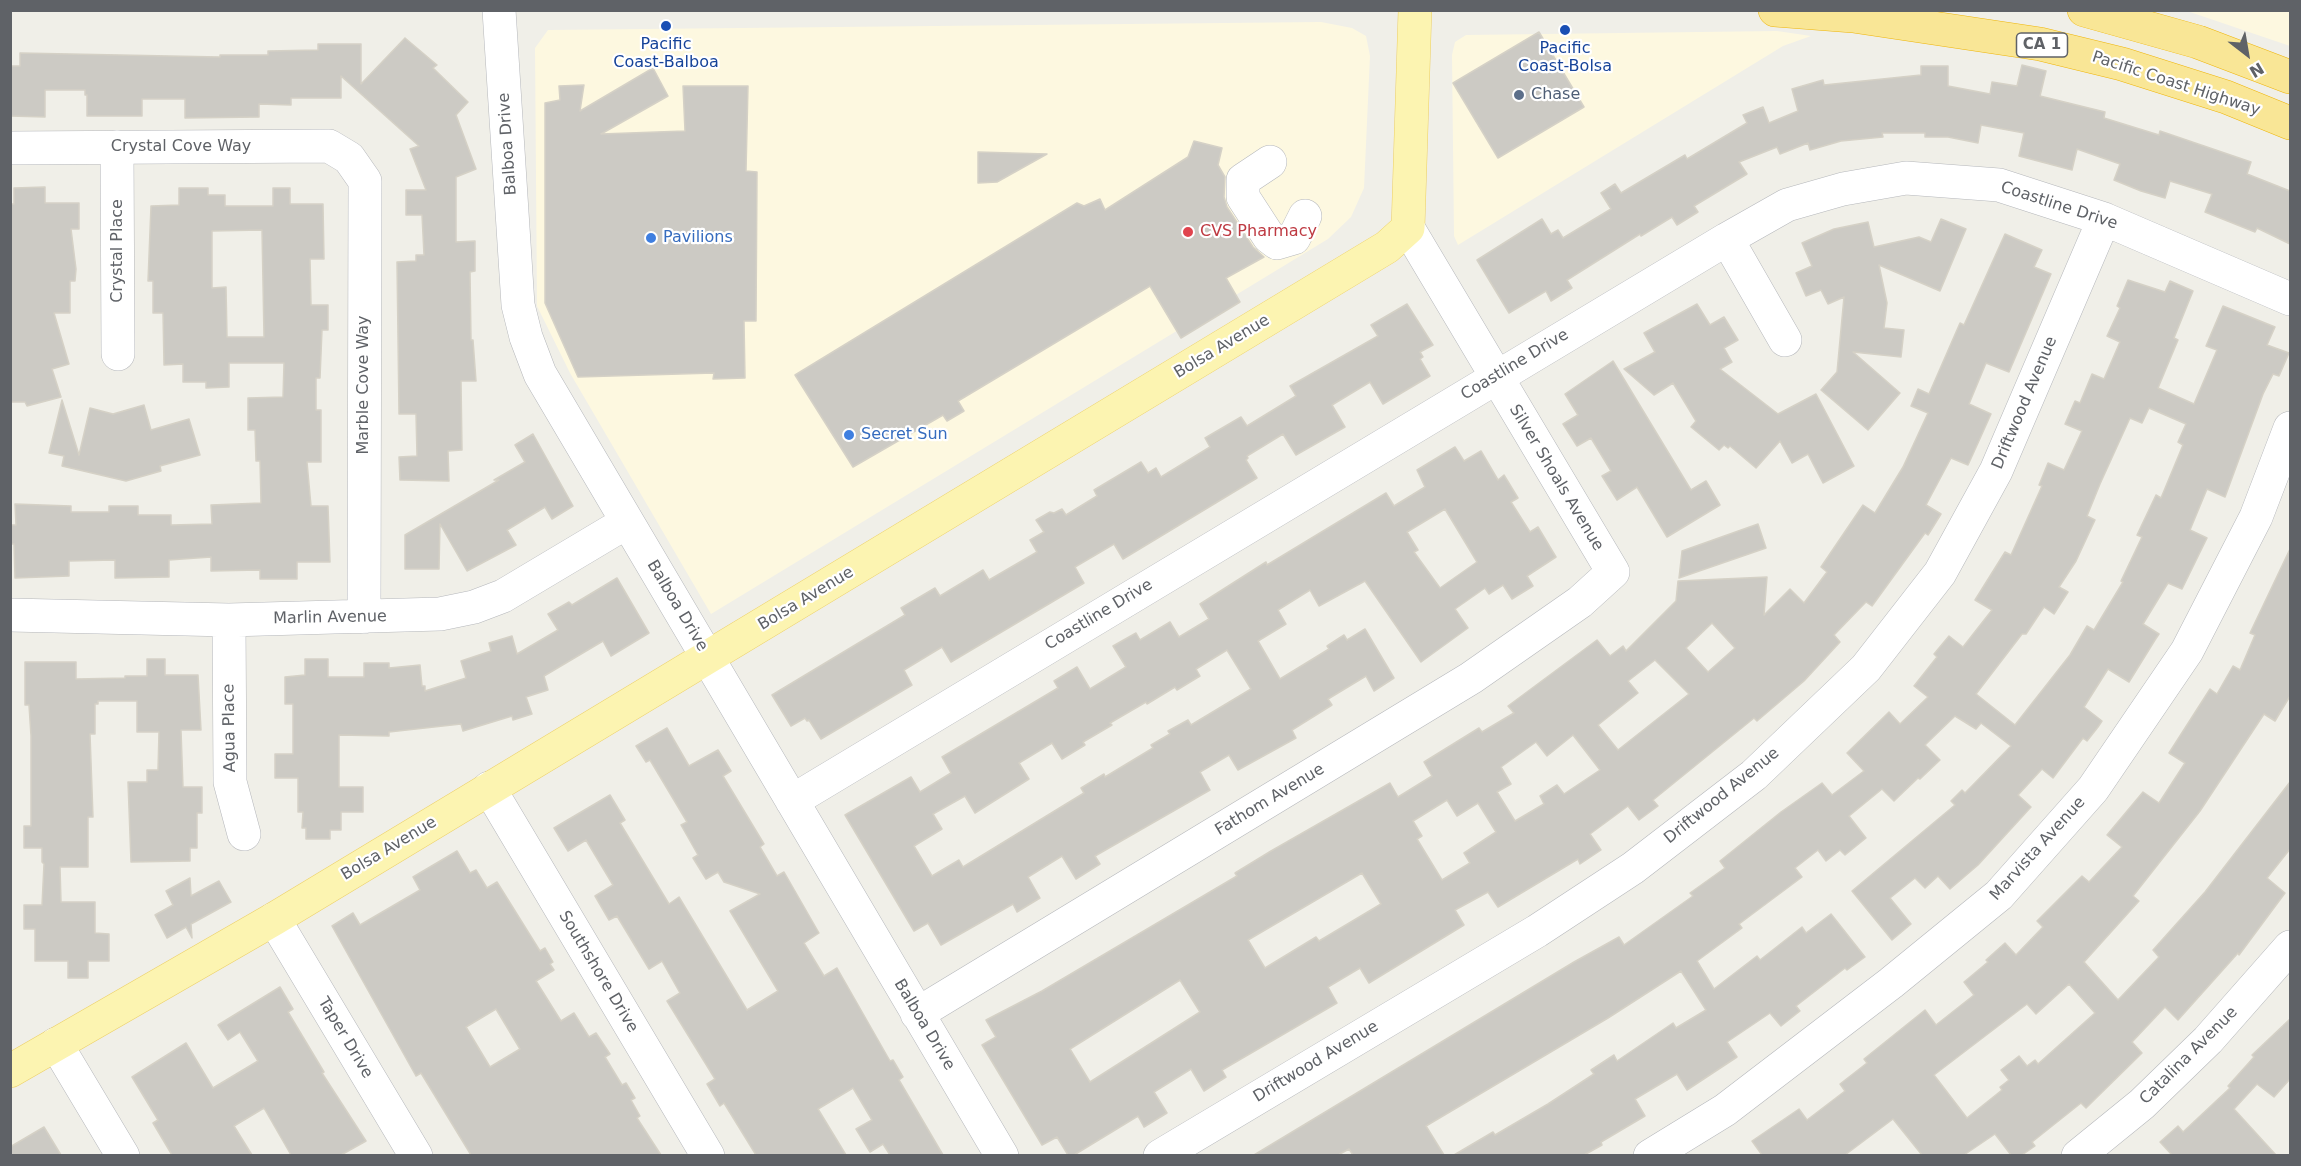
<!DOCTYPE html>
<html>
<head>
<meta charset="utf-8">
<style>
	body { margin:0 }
	#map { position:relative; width:2301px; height:1166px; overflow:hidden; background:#f0efe8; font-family:"DejaVu Sans",sans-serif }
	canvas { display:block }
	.frame { position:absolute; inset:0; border:12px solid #5f6267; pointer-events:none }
	.north { position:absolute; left:2217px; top:24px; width:60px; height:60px; -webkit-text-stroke:4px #fff; paint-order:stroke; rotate:149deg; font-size:16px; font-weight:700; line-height:24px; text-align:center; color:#5f6267 }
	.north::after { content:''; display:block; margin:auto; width:21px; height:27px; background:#5f6267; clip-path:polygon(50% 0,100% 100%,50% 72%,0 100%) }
</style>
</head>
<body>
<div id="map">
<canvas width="2301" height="1166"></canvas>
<div class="frame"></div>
<div class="north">N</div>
</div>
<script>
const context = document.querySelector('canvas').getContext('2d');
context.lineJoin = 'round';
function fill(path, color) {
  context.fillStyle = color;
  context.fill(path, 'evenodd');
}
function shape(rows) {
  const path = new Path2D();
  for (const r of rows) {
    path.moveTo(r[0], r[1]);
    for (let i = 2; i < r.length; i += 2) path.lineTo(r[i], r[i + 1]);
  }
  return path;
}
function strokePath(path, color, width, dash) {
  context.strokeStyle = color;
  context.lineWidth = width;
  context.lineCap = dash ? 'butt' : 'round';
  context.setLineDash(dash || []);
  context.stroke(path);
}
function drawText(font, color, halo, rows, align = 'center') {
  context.font = font + ' "DejaVu Sans",sans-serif';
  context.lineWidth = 4.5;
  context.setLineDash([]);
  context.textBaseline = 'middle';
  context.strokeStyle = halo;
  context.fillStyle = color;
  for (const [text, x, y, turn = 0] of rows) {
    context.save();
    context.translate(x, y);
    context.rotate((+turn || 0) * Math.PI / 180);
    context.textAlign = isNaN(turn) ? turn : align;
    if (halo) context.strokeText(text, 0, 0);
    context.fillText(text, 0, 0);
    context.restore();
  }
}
const commercial = shape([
	[2187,11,2290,11,2290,46],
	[1321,22,1352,28,1366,36,1370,56,1364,188,1351,217,1328,239,711,614,570,373,537,306,535,48,548,30],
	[1777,31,1811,36,1783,46,1458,245,1454,236,1452,55,1455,42,1466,35]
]);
const building = shape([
	[1539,32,1584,107,1498,158,1453,83,1539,32],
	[405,38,437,65,433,68,468,102,456,115,476,169,456,177,456,242,475,241,475,271,470,272,471,340,473,340,476,381,461,381,462,450,448,451,449,481,400,480,399,457,417,456,416,414,399,414,397,262,416,261,416,255,424,255,422,215,406,215,406,190,426,190,410,149,419,146,341,76,341,98,291,98,291,105,259,104,259,117,185,118,185,99,142,99,142,116,87,116,87,95,85,95,85,90,45,90,45,117,10,116,10,66,20,66,20,53,220,57,220,55,268,55,268,51,318,50,318,44,361,44,361,84,405,38],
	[2022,65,2046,71,2040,96,2105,112,2104,118,2159,135,2160,131,2251,162,2247,174,2290,191,2290,244,2257,228,2255,232,2205,212,2212,194,2170,181,2165,198,2141,191,2114,180,2120,164,2077,149,2072,170,2019,156,2024,133,1981,125,1978,143,1948,137,1925,137,1925,133,1882,133,1883,137,1841,141,1810,150,1808,143,1780,154,1777,147,1739,162,1747,174,1694,206,1698,212,1677,225,1672,217,1641,236,1640,234,1567,280,1572,288,1551,301,1546,291,1509,313,1477,260,1542,219,1551,234,1558,230,1563,238,1611,209,1601,193,1615,184,1621,193,1685,155,1687,159,1747,123,1743,115,1763,107,1769,123,1798,111,1792,89,1823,80,1824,85,1921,75,1921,66,1948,66,1948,86,1990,94,1992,82,2017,86,2022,65],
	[653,68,668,96,601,134,685,131,683,86,748,86,746,171,757,172,756,321,744,321,745,378,713,379,714,373,578,377,545,303,545,103,560,100,559,86,584,85,580,111,653,68],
	[1194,141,1222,148,1218,165,1225,177,1224,197,1227,207,1253,247,1264,257,1226,278,1240,302,1181,338,1150,286,958,401,964,411,947,421,943,415,853,467,795,375,1077,203,1084,206,1100,199,1105,210,1188,157,1194,141],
	[978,152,1047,154,997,182,978,183,978,152],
	[45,187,45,203,79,203,79,229,71,229,76,269,75,281,70,281,70,313,54,313,69,364,52,369,61,397,27,406,25,402,10,402,10,204,14,204,14,188,45,187],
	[179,188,208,188,208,195,225,195,225,206,273,206,273,188,290,188,290,204,323,204,324,259,310,259,311,305,328,305,328,330,322,330,320,378,316,378,316,410,321,410,321,462,307,462,311,506,328,506,330,562,297,562,297,579,260,579,260,570,211,571,211,557,169,560,169,577,115,578,115,560,69,561,69,576,15,578,14,544,10,544,10,525,16,525,15,504,71,506,71,512,109,512,109,506,138,506,138,515,171,515,171,525,212,524,211,505,261,503,260,461,256,461,255,430,248,430,248,398,283,397,284,363,229,363,229,387,206,388,206,382,183,382,183,364,164,365,163,313,153,313,153,281,148,281,151,206,179,205,179,188],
	[262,230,264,337,227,337,226,287,212,288,212,231,262,230],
	[1941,219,1966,229,1940,291,1879,265,1887,303,1884,328,1904,330,1901,357,1853,352,1900,393,1868,430,1821,390,1837,372,1844,297,1828,304,1821,290,1806,296,1796,273,1812,266,1802,243,1834,229,1868,222,1874,247,1919,237,1931,242,1941,219],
	[2005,234,2042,250,2034,267,2051,274,2009,372,1986,363,1969,404,1991,414,1978,443,1968,465,1951,458,1926,505,1941,514,1928,535,1925,533,1872,606,1866,602,1834,635,1840,642,1804,681,1757,721,1754,718,1653,800,1658,806,1639,820,1628,806,1590,834,1601,850,1580,864,1578,859,1498,907,1488,892,1455,910,1464,925,1369,983,1360,968,1328,987,1337,1003,1222,1070,1226,1077,1204,1091,1191,1069,1154,1092,1167,1113,1144,1127,1138,1116,1074,1155,1068,1155,1057,1137,1042,1145,982,1045,996,1037,986,1020,1042,991,1237,876,1235,873,1271,851,1390,783,1398,797,1432,776,1424,762,1479,728,1482,732,1514,713,1508,706,1597,640,1610,656,1623,646,1626,651,1676,601,1678,581,1767,577,1764,615,1790,589,1804,603,1827,572,1821,567,1863,505,1875,513,1903,467,1928,413,1911,406,1918,389,1929,394,1960,323,1964,325,2005,234],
	[1712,623,1735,648,1708,672,1686,648,1712,623],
	[1655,660,1689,694,1618,750,1598,725,1638,693,1628,681,1655,660],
	[1573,735,1600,770,1564,794,1557,785,1540,796,1544,804,1515,821,1497,792,1511,784,1501,767,1536,742,1547,756,1573,735],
	[1447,800,1457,816,1478,803,1496,832,1464,853,1470,863,1442,880,1417,839,1422,836,1413,821,1447,800],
	[1362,873,1381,904,1319,941,1316,937,1265,968,1248,940,1362,873],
	[1180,980,1200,1012,1090,1082,1070,1049,1180,980],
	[2128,280,2165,292,2170,281,2193,291,2174,338,2178,340,2158,388,2194,404,2217,350,2206,346,2223,306,2275,327,2267,345,2289,353,2279,376,2273,374,2263,394,2225,497,2207,489,2190,530,2207,538,2182,589,2168,583,2143,624,2159,634,2155,640,2129,682,2108,669,2084,707,2102,721,2098,727,2087,741,2083,738,2053,778,2042,769,2018,795,2031,807,1978,865,1950,889,1938,876,1925,888,1915,878,1890,898,1911,924,1892,940,1852,891,1955,805,1951,801,1962,790,1965,793,2011,746,1981,723,1976,729,1955,716,1925,745,1940,760,1920,779,1918,778,1894,801,1882,789,1849,816,1866,838,1845,855,1840,850,1826,861,1818,850,1795,868,1802,877,1739,924,1742,928,1697,961,1714,989,1757,956,1760,960,1802,927,1806,933,1831,914,1865,957,1847,970,1845,968,1796,1006,1800,1011,1781,1026,1770,1013,1727,1042,1737,1057,1687,1090,1677,1074,1635,1099,1645,1116,1601,1142,1602,1145,1584,1155,1454,1155,1493,1132,1495,1135,1548,1104,1594,1074,1591,1070,1614,1055,1617,1061,1673,1023,1676,1028,1706,1010,1681,971,1608,1018,1426,1126,1444,1155,1353,1155,1349,1149,1338,1155,1254,1155,1574,962,1619,937,1624,945,1693,896,1690,893,1725,868,1720,861,1781,812,1822,783,1832,795,1864,771,1847,753,1889,712,1900,724,1928,697,1914,686,1937,657,1934,654,1949,636,1963,647,1992,610,1975,600,2005,552,2011,555,2042,486,2039,485,2048,463,2064,470,2082,431,2065,424,2075,401,2080,403,2092,374,2104,379,2120,342,2107,336,2120,308,2117,306,2128,280],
	[2149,408,2186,424,2178,442,2183,445,2161,498,2156,495,2137,535,2142,537,2121,581,2123,582,2094,630,2087,626,2070,655,2015,725,1976,694,2022,634,2026,634,2044,607,2054,614,2068,592,2059,587,2076,561,2095,520,2087,516,2100,484,2130,418,2142,423,2149,408],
	[1407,304,1433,345,1420,352,1423,357,1420,359,1430,376,1383,404,1370,382,1332,405,1345,427,1296,455,1283,434,1247,456,1248,458,1246,460,1257,478,1123,559,1114,544,1075,567,1084,583,951,662,942,647,904,670,912,685,821,739,809,720,807,721,805,718,791,726,772,695,905,615,901,608,935,588,940,596,983,570,989,580,1037,552,1030,540,1044,532,1036,520,1050,512,1054,513,1062,509,1066,515,1097,496,1094,490,1141,462,1148,473,1156,468,1161,477,1210,447,1205,438,1241,417,1247,426,1296,396,1290,386,1378,336,1371,325,1407,304],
	[1697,304,1710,325,1724,317,1738,340,1724,348,1732,362,1720,369,1778,414,1816,394,1854,466,1823,483,1808,454,1792,463,1780,441,1756,468,1730,446,1728,448,1724,445,1719,450,1691,427,1696,421,1673,383,1654,395,1624,369,1655,352,1644,333,1697,304],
	[1613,361,1691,490,1706,481,1720,505,1667,537,1637,487,1617,500,1602,476,1611,471,1591,438,1577,446,1563,424,1578,415,1565,394,1613,361],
	[62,400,79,455,90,408,113,414,144,405,151,430,189,419,200,455,160,466,161,471,126,481,62,466,64,456,49,453,62,400],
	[533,434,573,506,552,519,545,507,507,530,516,545,467,571,440,524,439,569,405,569,405,535,499,480,494,480,525,462,515,445,533,434],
	[1455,447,1464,461,1481,451,1498,480,1504,475,1518,498,1511,502,1530,532,1538,527,1556,557,1527,576,1533,586,1512,599,1503,585,1489,594,1485,588,1455,609,1468,628,1421,662,1365,581,1319,606,1310,590,1278,610,1286,624,1258,641,1280,679,1329,649,1327,646,1344,635,1347,640,1365,629,1394,678,1374,691,1366,676,1328,699,1332,705,1292,730,1296,738,1238,770,1229,755,1200,772,1210,790,1095,856,1100,864,1076,879,1062,856,1028,877,1040,898,1017,912,1013,904,941,945,928,923,914,931,845,815,911,777,920,792,951,773,942,757,1058,688,1054,681,1077,667,1090,689,1126,667,1113,646,1136,633,1140,640,1170,622,1179,637,1209,619,1200,604,1266,562,1267,565,1386,493,1394,506,1425,487,1417,470,1455,447],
	[1445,509,1477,562,1440,588,1414,552,1418,550,1407,532,1445,509],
	[1227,650,1251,689,1191,725,1188,720,1168,731,1170,734,1151,745,1153,748,1105,777,1104,774,1081,788,1084,793,963,867,959,860,932,876,914,846,942,829,933,814,965,796,975,813,1029,779,1019,763,1052,743,1062,759,1085,745,1083,742,1112,725,1110,723,1146,702,1147,704,1175,687,1177,690,1200,676,1196,669,1227,650],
	[1758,524,1766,548,1679,578,1682,551,1758,524],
	[2290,549,2290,696,2275,721,2264,714,2200,811,2133,896,2139,901,2084,962,2118,1000,2159,957,2153,950,2205,892,2290,782,2290,849,2267,878,2285,893,2239,955,2238,953,2178,1020,2165,1007,2132,1042,2142,1053,2086,1108,2081,1103,2032,1142,2035,1146,2022,1155,2011,1155,1995,1134,1964,1155,1922,1155,1893,1119,1845,1155,1762,1155,1752,1141,1799,1109,1807,1120,1845,1091,1840,1084,1867,1063,1864,1059,1925,1010,1936,1025,1974,995,1964,982,1988,962,1986,960,2005,943,2016,955,2043,927,2037,921,2082,876,2089,882,2122,847,2107,835,2143,792,2159,803,2185,763,2169,753,2210,689,2217,694,2233,666,2240,670,2255,635,2250,633,2290,549],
	[2069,984,2095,1013,2038,1064,2035,1060,2027,1066,2019,1056,2001,1070,2009,1080,2000,1087,2002,1090,1967,1118,1934,1075,2027,1004,2036,1014,2069,984],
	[617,578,649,633,611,656,603,641,544,676,548,690,526,697,532,714,513,720,512,716,463,731,461,724,389,732,389,736,339,735,339,787,363,787,363,812,341,812,341,830,330,830,330,839,306,839,306,828,302,828,303,812,298,812,298,778,275,778,275,754,293,754,293,704,285,704,285,677,305,675,305,659,328,659,328,677,364,677,364,663,389,663,389,668,420,665,422,686,425,686,425,691,466,678,461,661,491,651,489,643,512,636,517,654,558,630,548,614,569,602,572,605,617,578],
	[147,659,165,659,165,675,198,675,201,730,181,730,183,787,202,787,202,813,197,813,197,848,190,848,190,861,131,862,128,782,147,782,147,770,158,770,159,732,137,732,137,701,98,701,98,704,95,704,95,734,90,734,93,817,88,817,88,867,60,867,61,902,95,902,95,933,109,934,109,961,88,961,88,978,68,978,68,961,35,961,35,929,24,929,24,905,42,905,44,864,42,862,42,848,24,848,24,826,31,826,31,736,29,705,25,705,25,662,76,662,76,679,125,678,125,676,147,676,147,659],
	[667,728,689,766,718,750,731,771,723,776,764,844,760,847,777,876,784,872,819,933,804,943,824,976,837,968,890,1061,893,1060,903,1077,899,1080,943,1155,890,1155,883,1144,870,1152,856,1129,872,1120,853,1088,818,1109,846,1155,756,1155,724,1103,720,1106,707,1084,715,1079,667,1001,680,993,662,961,649,969,617,916,609,920,595,896,613,885,586,840,568,851,554,828,610,795,625,820,620,823,669,904,679,897,747,1010,778,991,730,911,760,894,724,882,718,872,706,879,693,858,698,855,681,825,687,822,650,760,646,762,636,746,667,728],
	[457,851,470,873,476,870,487,888,497,882,540,951,545,948,553,962,550,964,554,970,536,981,561,1021,574,1013,589,1037,596,1033,610,1054,605,1057,622,1085,626,1083,635,1098,631,1100,640,1116,637,1118,661,1155,471,1155,421,1073,416,1076,332,926,353,913,360,925,420,890,413,877,457,851],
	[496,1009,520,1049,490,1067,466,1027,496,1009],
	[190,878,191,896,219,881,231,902,191,924,192,938,186,927,167,938,155,915,173,905,166,891,190,878],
	[280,987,293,1009,288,1012,324,1072,322,1073,366,1141,341,1155,291,1155,264,1108,234,1126,252,1155,172,1155,153,1123,158,1120,132,1077,186,1043,213,1088,258,1061,240,1032,228,1040,218,1025,280,987],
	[2290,1019,2290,1079,2274,1097,2257,1084,2234,1109,2276,1155,2172,1155,2160,1142,2178,1126,2183,1132,2230,1088,2228,1086,2254,1057,2252,1055,2290,1019],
	[44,1127,61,1155,10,1155,10,1147,44,1127]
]);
const minor = shape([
	[499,10,518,305,526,337,540,374,1002,1156],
	[117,147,118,354],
	[10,148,329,146,349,158,365,181,364,617],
	[1270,162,1243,180,1243,197,1269,237,1277,243,1294,238,1305,216],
	[1727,239,1785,340],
	[10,615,229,620,440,614,474,607,503,596,627,522],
	[229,620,230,782,244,834],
	[489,788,708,1156],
	[792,801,1727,239,1787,205,1843,189,1906,178,1999,185,2104,219,2290,299],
	[274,919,416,1156],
	[917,1014,1471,678,1580,602,1613,572,1408,228],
	[56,1044,123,1156],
	[1160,1156,1537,931,1633,868,1754,775,1866,668,1940,573,1996,471,2104,219],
	[1650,1156,1725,1110,1891,983,1999,895,2093,789,2187,651,2256,517,2290,428],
	[2078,1156,2142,1104,2208,1040,2290,947]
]);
const major = shape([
	[10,1071,274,919,1387,247,1408,228,1415,10]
]);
const highway = shape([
	[1775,10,1853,16,2040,44,2122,64,2226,97,2290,123],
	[2084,10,2198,42,2290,77]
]);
const markers = [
	[666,26,6,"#1a4fb4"],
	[1565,30,6,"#1a4fb4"],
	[1519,95,6,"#5c6f8a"],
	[1188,232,6,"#e0444e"],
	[651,238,6,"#3f7fe0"],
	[849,435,6,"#3f7fe0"]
];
const shields = [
	[2042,45,51]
];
const shieldNames = [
	["CA 1",2042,45]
];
const transitNames = [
	["Pacific",666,45],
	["Coast-Balboa",666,63],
	["Pacific",1565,49],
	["Coast-Bolsa",1565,67]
];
const streetNames = [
	["Pacific Coast Highway",2176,84,18],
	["Balboa Drive",508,144,-94],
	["Crystal Cove Way",181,147],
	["Coastline Drive",2059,206,18],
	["Crystal Place",118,251,-90],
	["Bolsa Avenue",1222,347,-31],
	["Coastline Drive",1515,365,-31],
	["Marble Cove Way",364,385,-90],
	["Driftwood Avenue",2025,403,-67],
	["Silver Shoals Avenue",1556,478,59],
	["Bolsa Avenue",806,599,-31],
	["Balboa Drive",677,606,59],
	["Coastline Drive",1099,615,-31],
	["Marlin Avenue",330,618,-1],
	["Agua Place",230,728,-91],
	["Driftwood Avenue",1722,796,-39],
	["Fathom Avenue",1270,800,-31],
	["Bolsa Avenue",389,849,-31],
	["Marvista Avenue",2038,849,-48],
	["Southshore Drive",598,972,59],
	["Balboa Drive",924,1025,59],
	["Taper Drive",345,1038,59],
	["Catalina Avenue",2189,1056,-45],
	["Driftwood Avenue",1316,1062,-31]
];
const serviceNames = [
	["Chase",1531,95]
];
const healthNames = [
	["CVS Pharmacy",1200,232]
];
const shopNames = [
	["Pavilions",663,238],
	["Secret Sun",861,435]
];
fill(commercial, '#fdf8e0');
fill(building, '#cccac4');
strokePath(building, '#d5d1c6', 1.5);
strokePath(minor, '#b5b7bb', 34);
strokePath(major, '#eccf65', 34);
strokePath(highway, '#eeb50a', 34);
strokePath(minor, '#fff', 33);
strokePath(major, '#fcf4b1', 33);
strokePath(highway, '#f9e696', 33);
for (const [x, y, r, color] of markers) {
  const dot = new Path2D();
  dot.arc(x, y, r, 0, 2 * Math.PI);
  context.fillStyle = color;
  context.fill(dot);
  strokePath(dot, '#fff', 2);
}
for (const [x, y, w] of shields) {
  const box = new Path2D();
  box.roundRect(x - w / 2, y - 12, w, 24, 4.5);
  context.fillStyle = '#fff';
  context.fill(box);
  strokePath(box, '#5f6267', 1.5);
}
drawText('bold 15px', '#5f6267', null, shieldNames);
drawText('16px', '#164399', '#fff', transitNames);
drawText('16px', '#5f6267', '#fff', streetNames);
drawText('16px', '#4e5e75', '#fff', serviceNames, 'left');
drawText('16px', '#be3a42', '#fff', healthNames, 'left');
drawText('16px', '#366cbe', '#fff', shopNames, 'left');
</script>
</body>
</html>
